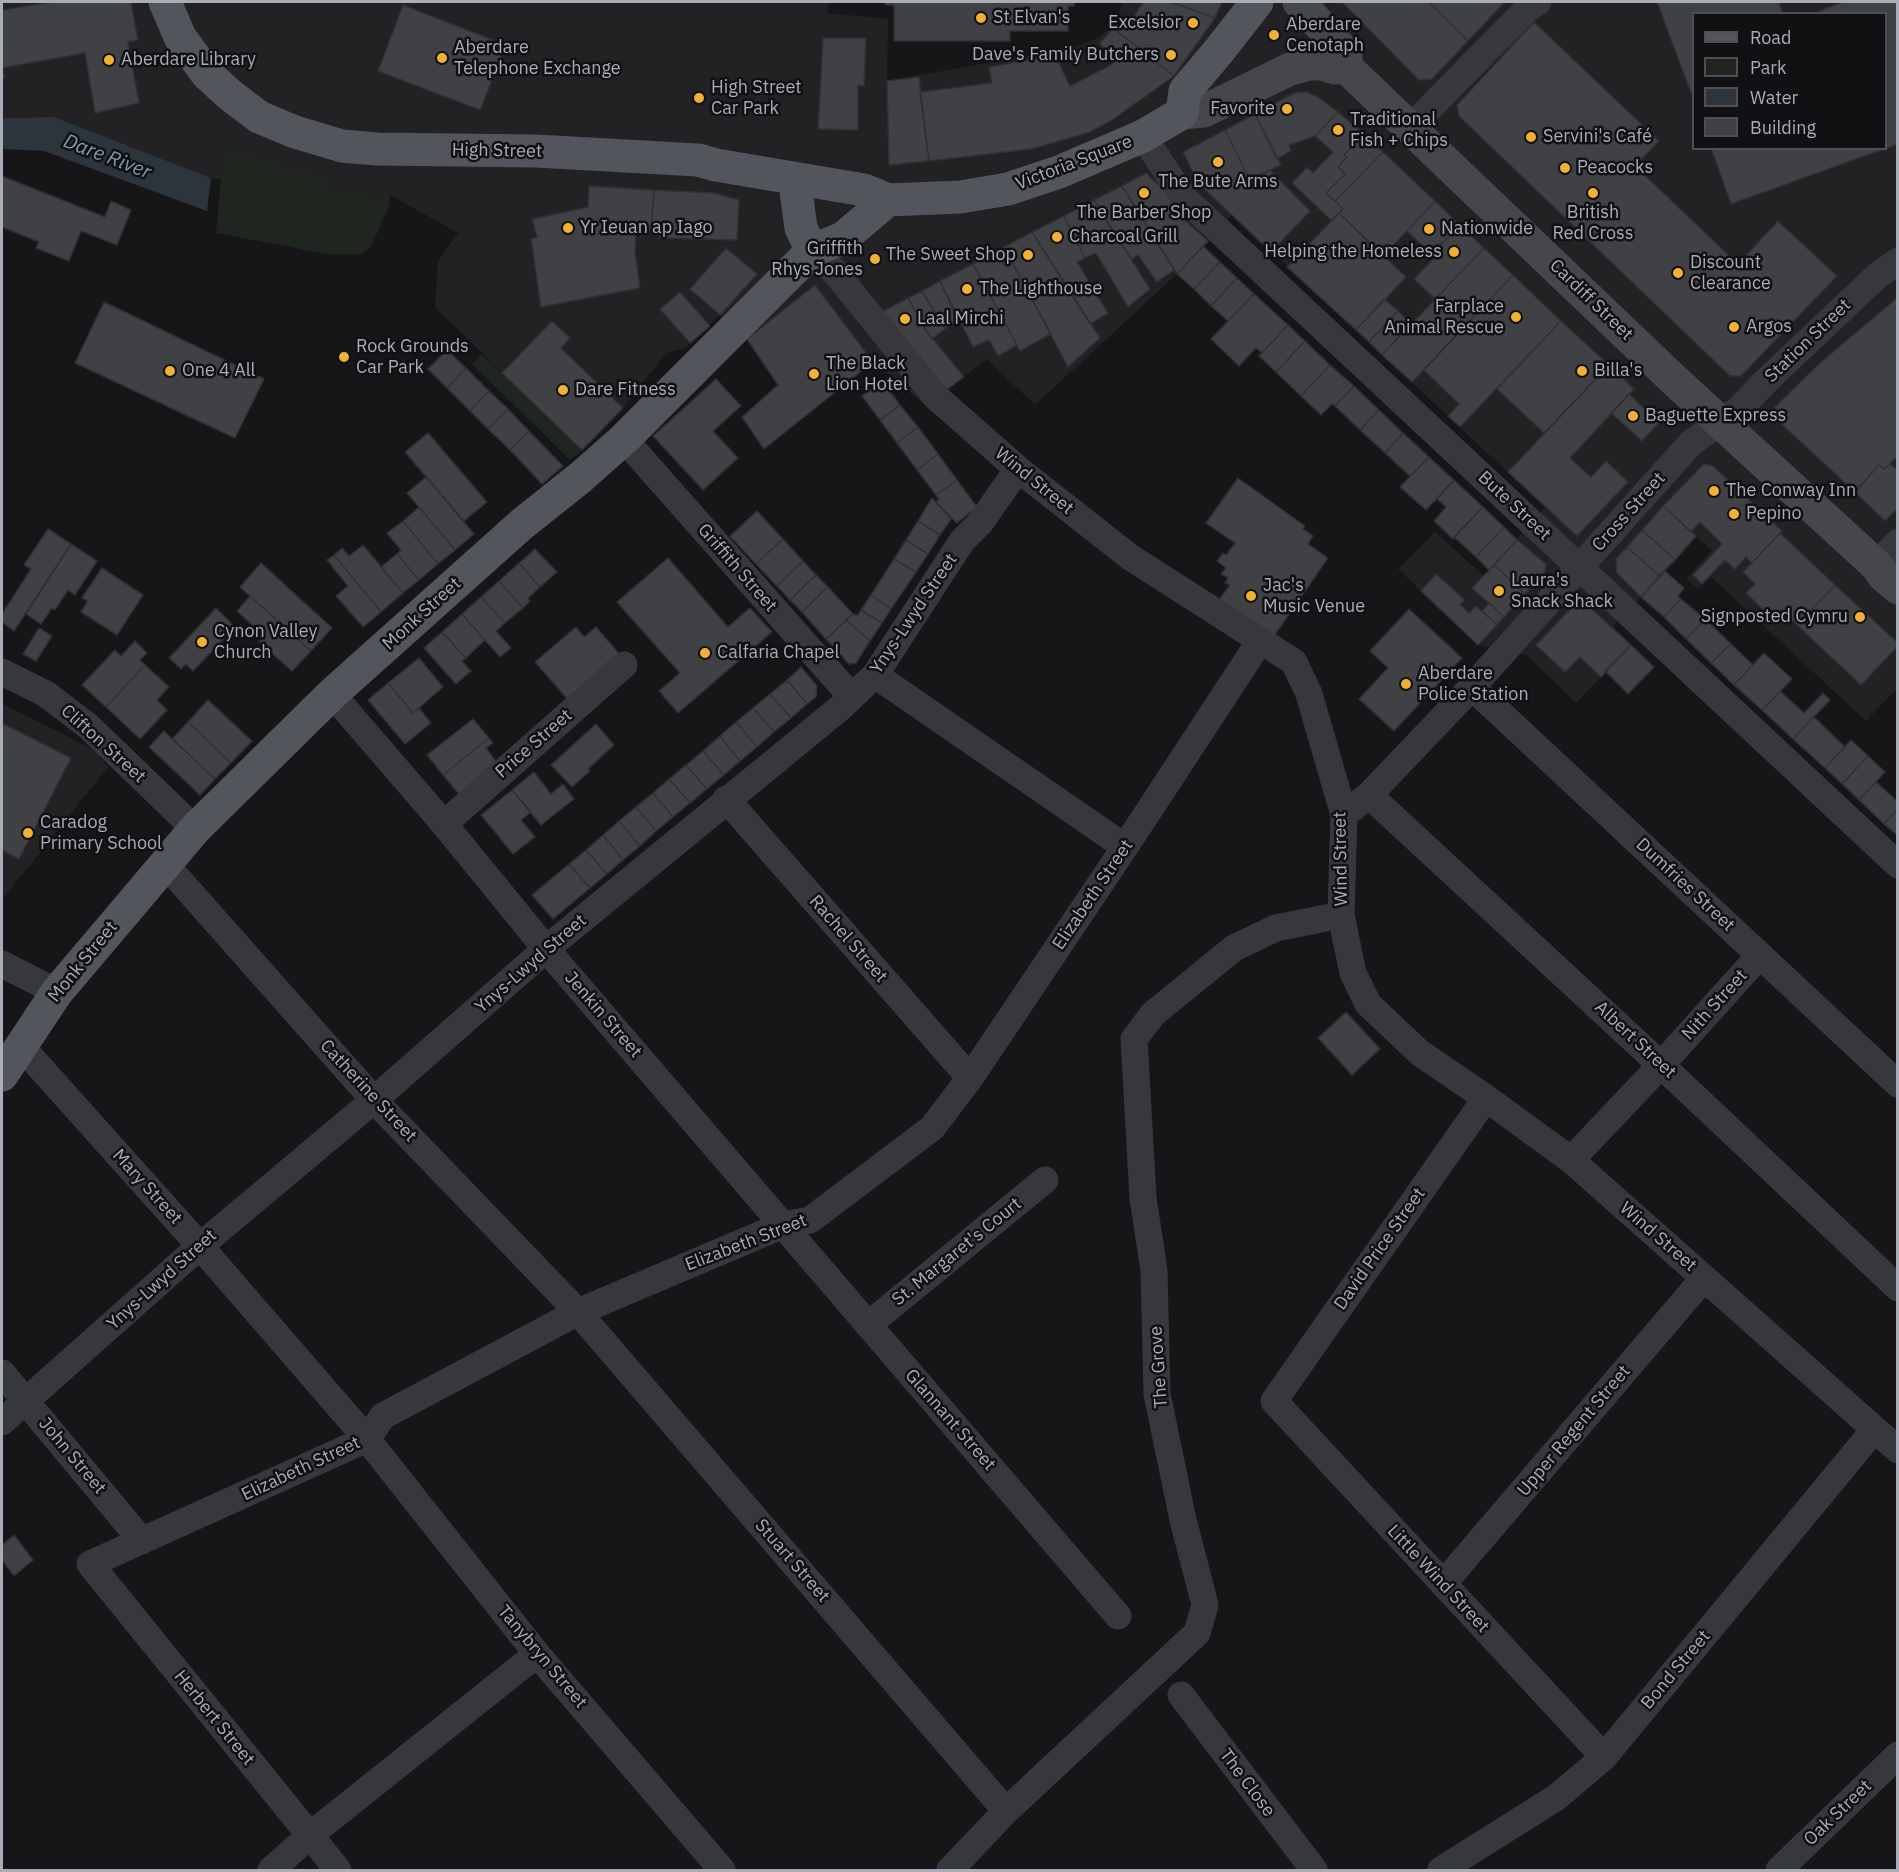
<!DOCTYPE html>
<html>
<head>
<meta charset="utf-8">
<style>
	body { margin:0 }
	#map { position:relative; width:1899px; height:1872px; overflow:hidden; background:#161618; font-family:"IBM Plex Sans",sans-serif }
	canvas { display:block }
	.frame { position:absolute; inset:0; border:3px solid #a8adb8; pointer-events:none }
	.legend { position:absolute; left:1692px; top:12px; width:195px; height:138px; box-sizing:border-box; background:#111113; border:2px solid #4d4f55; margin:0; padding:8px 10px; list-style:none; font-size:18px; color:#a8adb8 }
	.legend li { display:flex; align-items:center; gap:12px; height:30px }
	.legend b { width:30px; border:2px solid #4d4f55 }
</style>
</head>
<body>
<div id="map">
<canvas width="1899" height="1872"></canvas>
<div class="frame"></div>
<ul class="legend">
<li><b style="height:8px;background:#53555c"></b>Road</li>
<li><b style="height:16px;background:#1e261f"></b>Park</li>
<li><b style="height:16px;background:#2c353c"></b>Water</li>
<li><b style="height:16px;background:#404145"></b>Building</li>
</ul>
</div>
<script>
const context = document.querySelector('canvas').getContext('2d');
context.lineJoin = 'round';
function fill(path, color) {
  context.fillStyle = color;
  context.fill(path, 'evenodd');
}
function shape(rows) {
  const path = new Path2D();
  for (const r of rows) {
    path.moveTo(r[0], r[1]);
    for (let i = 2; i < r.length; i += 2) path.lineTo(r[i], r[i + 1]);
  }
  return path;
}
function strokePath(path, color, width, dash) {
  context.strokeStyle = color;
  context.lineWidth = width;
  context.lineCap = dash ? 'butt' : 'round';
  context.setLineDash(dash || []);
  context.stroke(path);
}
function drawText(font, color, halo, rows, align = 'center') {
  context.font = font + ' "IBM Plex Sans",sans-serif';
  context.lineWidth = 5;
  context.setLineDash([]);
  context.textBaseline = 'middle';
  context.strokeStyle = halo;
  context.fillStyle = color;
  for (const [text, x, y, turn = 0] of rows) {
    context.save();
    context.translate(x, y);
    context.rotate((+turn || 0) * Math.PI / 180);
    context.textAlign = isNaN(turn) ? turn : align;
    if (halo) context.strokeText(text, 0, 0);
    context.fillText(text, 0, 0);
    context.restore();
  }
}
const built = shape([
	[2,2,809,2,829,3,827,13,888,19,887,81,1075,47,1097,39,1113,25,1123,2,1897,2,1897,689,1866,721,1710,576,1698,589,1686,579,1712,550,1696,537,1613,627,1631,645,1576,703,1527,655,1478,645,1398,569,1435,532,1484,576,1545,507,1232,214,1177,274,1035,405,987,359,945,391,930,409,873,362,764,449,742,417,778,385,747,339,720,315,685,348,666,353,623,408,582,450,435,307,438,261,458,233,390,195,288,188,211,178,54,117,2,118],
	[1694,14,1886,14,1886,148,1694,148],
	[2,704,93,749,108,767,2,900]
]);
const green = shape([
	[230,149,299,171,326,173,332,191,390,195,389,206,372,245,363,254,333,255,216,233,221,179],
	[482,354,582,450,570,460,472,364]
]);
const water = shape([
	[54,117,211,178,207,211,44,151,2,149,2,118]
]);
const building = shape([
	[52,2,131,2,138,40,128,42,139,103,95,113,85,53,2,68,5,78,2,78,2,10,52,2],
	[885,2,1074,2,1074,6,1068,6,1068,31,1010,31,1010,41,894,41,894,5,885,5,885,2],
	[1143,2,1171,2,1215,18,1174,76,1113,28,1120,22,1128,27,1143,2],
	[1171,2,1222,2,1215,18,1171,2],
	[1342,2,1429,2,1468,41,1432,79,1419,80,1342,2],
	[1429,2,1505,2,1468,41,1429,2],
	[1657,2,1779,2,1783,14,1694,14,1694,101,1657,2],
	[1842,2,1898,2,1898,144,1731,204,1711,148,1886,148,1886,14,1812,14,1842,2],
	[403,5,506,45,480,110,378,71,403,5],
	[1534,22,1659,141,1635,166,1738,264,1778,221,1837,276,1741,376,1730,376,1459,116,1457,105,1534,22],
	[1113,28,1174,76,1112,120,1090,132,1032,149,929,161,920,92,992,83,989,67,1055,55,1070,86,1113,64,1100,43,1113,28],
	[823,38,866,38,864,86,858,85,858,130,818,129,823,38],
	[919,77,929,161,889,165,887,81,919,77],
	[1307,92,1318,97,1338,112,1315,136,1289,145,1291,151,1277,159,1255,114,1294,93,1307,92],
	[1338,112,1364,134,1344,155,1347,157,1338,167,1345,174,1326,193,1343,209,1331,220,1292,183,1307,167,1313,173,1333,152,1315,136,1338,112],
	[1255,114,1281,165,1250,180,1225,130,1255,114],
	[1225,130,1250,180,1270,170,1310,211,1271,252,1198,183,1183,152,1225,130],
	[1364,134,1383,152,1335,201,1326,193,1345,174,1338,167,1347,157,1344,155,1364,134],
	[1383,152,1435,201,1383,256,1339,213,1343,209,1335,201,1383,152],
	[1146,173,1173,199,1179,215,1208,241,1177,274,1122,186,1146,173],
	[2,176,105,217,111,201,131,210,117,245,81,231,69,261,36,248,39,242,2,227,2,176],
	[589,186,654,190,651,231,636,231,635,253,640,288,541,307,531,239,537,237,532,219,588,207,589,186],
	[1122,186,1174,270,1157,282,1138,255,1132,259,1117,238,1094,200,1122,186],
	[654,190,714,193,739,200,737,240,660,238,660,232,651,231,654,190],
	[1094,200,1150,289,1128,307,1096,253,1085,258,1064,216,1094,200],
	[1435,201,1460,225,1431,254,1407,231,1435,201],
	[1339,213,1406,277,1356,330,1287,267,1339,213],
	[1064,216,1085,258,1077,262,1108,313,1090,324,1032,232,1064,216],
	[1460,225,1484,248,1435,299,1414,279,1435,257,1431,254,1460,225],
	[1032,232,1100,338,1068,367,1004,247,1032,232],
	[1203,246,1220,262,1194,289,1177,274,1203,246],
	[1004,247,1051,334,1020,351,973,264,1004,247],
	[726,248,757,274,720,315,690,289,726,248],
	[1484,248,1513,275,1412,382,1382,355,1484,248],
	[1220,262,1237,278,1211,306,1194,289,1220,262],
	[973,264,1017,345,998,356,989,340,973,347,940,281,973,264],
	[1513,275,1561,321,1460,427,1448,416,1459,404,1424,370,1513,275],
	[1237,278,1254,294,1228,321,1211,306,1237,278],
	[940,281,958,320,945,329,922,291,940,281],
	[815,285,873,362,764,449,742,417,778,385,747,339,815,285],
	[922,291,945,329,932,339,925,329,908,298,922,291],
	[680,292,710,326,690,343,660,309,680,292],
	[1254,294,1288,325,1262,353,1256,348,1239,366,1211,339,1254,294],
	[1898,297,1898,456,1884,469,1879,465,1855,492,1774,417,1772,410,1820,363,1898,297],
	[908,298,925,329,964,377,945,391,882,312,908,298],
	[1384,299,1398,311,1369,342,1356,330,1384,299],
	[104,302,264,379,235,438,75,363,104,302],
	[1398,311,1411,324,1382,355,1369,342,1398,311],
	[552,321,570,338,561,348,623,408,582,450,502,373,552,321],
	[1561,321,1609,365,1544,433,1497,389,1561,321],
	[1288,325,1305,341,1276,372,1259,356,1288,325],
	[1305,341,1330,365,1301,396,1276,372,1305,341],
	[447,350,466,368,447,388,428,369,447,350],
	[1330,365,1354,386,1335,406,1332,404,1321,415,1301,396,1330,365],
	[1609,365,1634,389,1570,458,1591,477,1606,461,1628,482,1577,536,1508,472,1609,365],
	[466,368,489,391,470,411,447,388,466,368],
	[716,379,741,406,713,431,738,458,703,490,653,436,716,379],
	[882,381,900,405,880,420,862,396,882,381],
	[1354,386,1379,410,1360,430,1335,406,1354,386],
	[489,391,508,409,488,429,470,411,489,391],
	[1629,394,1659,423,1642,441,1611,413,1629,394],
	[900,405,918,427,897,443,880,420,900,405],
	[508,409,529,431,510,450,488,429,508,409],
	[1379,410,1403,433,1385,453,1360,430,1379,410],
	[918,427,938,454,917,470,897,443,918,427],
	[529,431,563,466,542,484,510,450,529,431],
	[428,433,487,502,464,521,405,452,428,433],
	[1403,433,1429,457,1410,476,1385,453,1403,433],
	[938,454,957,480,936,495,917,470,938,454],
	[1429,457,1454,480,1426,510,1400,487,1429,457],
	[1704,464,1713,466,1782,531,1752,563,1746,557,1735,569,1725,560,1702,584,1693,575,1722,544,1700,522,1691,532,1663,506,1704,464],
	[1890,464,1898,470,1898,508,1885,521,1855,492,1879,465,1884,469,1890,464],
	[426,477,474,534,455,550,407,493,426,477],
	[1238,478,1305,526,1303,529,1313,536,1308,544,1328,558,1274,636,1218,601,1230,585,1225,583,1228,578,1221,574,1226,568,1217,561,1223,553,1226,555,1235,543,1206,523,1238,478],
	[957,480,977,507,957,523,936,502,939,499,936,495,957,480],
	[1454,480,1483,507,1453,539,1434,521,1446,507,1437,499,1454,480],
	[932,498,951,519,940,535,918,521,932,498],
	[1663,506,1696,536,1675,560,1642,530,1663,506],
	[419,507,455,550,438,564,403,521,419,507],
	[1483,507,1504,527,1476,557,1454,537,1483,507],
	[757,511,783,539,756,564,730,536,757,511],
	[403,521,438,564,419,580,397,554,401,550,387,533,403,521],
	[918,521,940,535,928,554,906,540,918,521],
	[1504,527,1517,540,1489,570,1476,557,1504,527],
	[48,529,71,544,14,631,2,622,2,614,31,569,24,565,48,529],
	[1642,530,1675,560,1659,576,1627,547,1642,530],
	[1780,533,1835,585,1797,625,1781,610,1773,619,1746,593,1755,584,1743,572,1780,533],
	[783,539,803,561,777,586,756,564,783,539],
	[906,540,928,554,916,572,894,559,906,540],
	[1517,540,1546,564,1545,572,1525,594,1494,565,1517,540],
	[71,544,97,561,75,595,68,590,55,610,52,608,41,624,26,614,71,544],
	[363,545,403,593,381,612,334,555,342,548,349,556,363,545],
	[1627,547,1659,576,1641,597,1617,573,1616,559,1627,547],
	[535,549,557,572,540,587,519,563,535,549],
	[397,554,419,580,403,593,381,567,397,554],
	[334,555,381,612,363,627,336,596,348,586,327,560,334,555],
	[668,558,728,627,750,608,772,632,678,713,659,691,680,673,617,602,668,558],
	[894,559,916,572,891,609,871,595,894,559],
	[803,561,816,575,790,600,777,586,803,561],
	[261,563,332,628,311,651,240,587,261,563],
	[519,563,540,587,528,598,530,601,523,608,499,581,519,563],
	[1494,565,1525,594,1504,617,1472,588,1494,565],
	[102,568,143,595,117,635,81,612,88,601,82,598,102,568],
	[1665,571,1684,588,1678,596,1681,599,1664,617,1641,597,1665,571],
	[1436,574,1465,600,1460,605,1469,613,1476,606,1497,625,1478,645,1421,591,1436,574],
	[816,575,828,587,802,612,790,600,816,575],
	[499,581,523,608,505,623,481,597,499,581],
	[1835,585,1898,643,1898,646,1861,685,1797,625,1835,585],
	[828,587,853,614,826,639,802,612,828,587],
	[871,595,891,609,882,623,861,610,871,595],
	[250,596,311,651,292,671,259,642,264,636,237,611,250,596],
	[481,597,505,623,496,631,511,648,500,657,462,614,481,597],
	[1681,599,1705,619,1686,639,1664,617,1681,599],
	[1584,602,1631,645,1601,677,1580,657,1565,672,1536,645,1576,603,1584,602],
	[1489,603,1504,617,1497,625,1482,611,1489,603],
	[216,608,235,627,193,671,186,664,181,669,169,658,216,608],
	[1409,609,1462,658,1394,731,1359,699,1388,668,1370,651,1409,609],
	[861,610,882,623,870,641,846,620,853,614,858,615,861,610],
	[462,614,485,640,466,658,442,632,462,614],
	[1705,619,1731,644,1711,663,1686,639,1705,619],
	[846,620,870,641,856,663,849,664,826,639,846,620],
	[576,627,584,637,596,627,621,656,569,701,535,662,576,627],
	[39,628,52,636,36,661,23,654,39,628],
	[442,632,466,658,462,661,471,671,456,684,424,648,442,632],
	[135,641,147,653,140,660,145,665,106,707,82,685,115,650,121,656,135,641],
	[1731,644,1753,665,1734,685,1711,663,1731,644],
	[1631,645,1654,667,1628,694,1605,671,1631,645],
	[1764,653,1792,679,1762,710,1734,685,1764,653],
	[419,658,443,687,413,713,388,683,419,658],
	[145,665,169,687,157,700,167,710,140,739,106,707,145,665],
	[801,667,817,686,816,697,807,704,787,680,801,667],
	[787,680,807,704,791,718,770,694,787,680],
	[388,683,413,713,419,708,431,723,405,744,368,700,388,683],
	[1780,691,1804,713,1823,693,1830,700,1793,739,1762,710,1780,691],
	[770,694,791,718,774,732,753,708,770,694],
	[208,700,252,741,231,763,188,722,208,700],
	[753,708,774,732,757,747,736,722,753,708],
	[1814,717,1845,747,1825,768,1793,739,1814,717],
	[473,719,489,738,443,775,427,755,473,719],
	[188,722,231,763,215,779,172,739,188,722],
	[736,722,757,747,740,761,720,736,736,722],
	[2,723,71,758,19,859,2,850,2,723],
	[596,724,614,745,588,769,590,771,572,787,551,765,596,724],
	[164,731,215,779,200,795,149,747,164,731],
	[720,736,740,761,724,775,703,751,720,736],
	[489,738,493,743,486,748,498,764,460,795,443,775,489,738],
	[1851,740,1868,756,1842,784,1825,768,1851,740],
	[703,751,724,775,707,789,686,765,703,751],
	[1868,756,1885,772,1859,800,1842,784,1868,756],
	[686,765,707,789,690,803,669,779,686,765],
	[534,772,551,794,563,784,574,799,541,825,512,790,534,772],
	[669,779,690,803,673,817,653,793,669,779],
	[1876,782,1898,802,1898,809,1884,824,1859,800,1876,782],
	[512,790,531,812,521,820,535,837,513,854,481,815,512,790],
	[653,793,673,817,656,831,636,807,653,793],
	[636,807,656,831,640,846,619,821,636,807],
	[1898,809,1898,836,1884,824,1898,809],
	[619,821,640,846,623,860,603,835,619,821],
	[603,835,623,860,607,874,586,850,603,835],
	[586,850,607,874,590,888,569,864,586,850],
	[569,864,590,888,553,919,532,895,569,864],
	[1346,1012,1380,1049,1352,1075,1318,1038,1346,1012],
	[14,1535,33,1560,14,1576,2,1560,2,1545,14,1535]
]);
const street = shape([
	[1411,127,1528,8,1538,2],
	[1143,136,1184,198,1898,865],
	[812,251,834,271,936,397,1018,469,1130,557,1294,662,1309,694,1344,815,1341,915,1353,973,1368,1004,1420,1053,1486,1098,1571,1160,1898,1450],
	[624,439,851,696],
	[1876,565,1898,542],
	[2,672,46,694,88,726,195,829],
	[875,675,1125,847],
	[1472,687,1898,1084],
	[332,694,444,824,546,949,1118,1616],
	[1369,795,1661,1065,1898,1288],
	[726,799,970,1078],
	[1344,815,1369,795,1472,687,1691,443,1738,410,1767,380,1877,276,1898,261],
	[444,824,624,665],
	[166,865,374,1100,578,1312,1006,1811],
	[2,964,57,992],
	[20,1045,200,1246,367,1439,537,1654,722,1870],
	[1486,1098,1274,1401,1604,1757],
	[1571,1160,1661,1065,1760,955],
	[868,1325,1045,1180],
	[2,1373,142,1541],
	[2,1422,200,1246,374,1100,546,949,840,708,875,675,962,541,980,523,1018,469],
	[1443,1584,1704,1278],
	[1181,1695,1314,1870],
	[271,1870,309,1836,537,1654],
	[338,1870,90,1564,367,1439,383,1416,578,1312,783,1225,810,1220,932,1128,970,1078,1125,847,1260,641],
	[950,1870,1006,1811,1197,1633,1205,1605,1183,1520,1157,1394,1154,1270,1143,1198,1134,1039,1153,1014,1234,948,1276,928,1341,915],
	[1441,1870,1557,1797,1604,1757,1874,1430],
	[1779,1870,1898,1755]
]);
const secondary = shape([
	[1299,2,1346,54,1346,67,1673,379,1876,565,1883,575,1898,588],
	[1182,113,1204,111,1290,69,1311,64,1323,64,1335,68,1346,67]
]);
const primary = shape([
	[165,2,180,37,207,74,230,95,259,117,295,132,342,146,377,149,536,151,698,160,716,165,864,190,888,200,960,197,1008,189,1059,172,1143,136,1182,113,1185,91,1218,52,1257,2],
	[798,179,796,191,801,228,812,251],
	[2,1075,57,992,195,829,332,694,522,524,581,477,624,439,812,251,843,238,888,200]
]);
const markers = [
	[981,18,6,"#f2b134"],
	[1193,23,6,"#f2b134"],
	[1274,35,6,"#f2b134"],
	[1171,55,6,"#f2b134"],
	[442,58,6,"#f2b134"],
	[109,60,6,"#f2b134"],
	[699,98,6,"#f2b134"],
	[1287,109,6,"#f2b134"],
	[1338,130,6,"#f2b134"],
	[1531,137,6,"#f2b134"],
	[1218,162,6,"#f2b134"],
	[1565,168,6,"#f2b134"],
	[1144,193,6,"#f2b134"],
	[1593,193,6,"#f2b134"],
	[568,228,6,"#f2b134"],
	[1429,229,6,"#f2b134"],
	[1057,237,6,"#f2b134"],
	[1454,252,6,"#f2b134"],
	[1028,255,6,"#f2b134"],
	[875,259,6,"#f2b134"],
	[1678,273,6,"#f2b134"],
	[967,289,6,"#f2b134"],
	[1516,317,6,"#f2b134"],
	[905,319,6,"#f2b134"],
	[1734,327,6,"#f2b134"],
	[344,357,6,"#f2b134"],
	[170,371,6,"#f2b134"],
	[1582,371,6,"#f2b134"],
	[814,374,6,"#f2b134"],
	[563,390,6,"#f2b134"],
	[1633,416,6,"#f2b134"],
	[1714,491,6,"#f2b134"],
	[1734,514,6,"#f2b134"],
	[1499,591,6,"#f2b134"],
	[1251,596,6,"#f2b134"],
	[1860,617,6,"#f2b134"],
	[202,642,6,"#f2b134"],
	[705,653,6,"#f2b134"],
	[1406,684,6,"#f2b134"],
	[28,833,6,"#f2b134"]
];
const poiNames = [
	["St Elvan's",993,18],
	["Excelsior",1181,23,"right"],
	["Aberdare",1286,25],
	["Cenotaph",1286,46],
	["Aberdare",454,48],
	["Telephone Exchange",454,69],
	["Dave's Family Butchers",1159,55,"right"],
	["Aberdare Library",121,60],
	["High Street",711,88],
	["Car Park",711,109],
	["Favorite",1275,109,"right"],
	["Traditional",1350,120],
	["Fish + Chips",1350,141],
	["Servini's Café",1543,137],
	["Peacocks",1577,168],
	["The Bute Arms",1218,182,"center"],
	["The Barber Shop",1144,213,"center"],
	["British",1593,213,"center"],
	["Red Cross",1593,234,"center"],
	["Yr Ieuan ap Iago",580,228],
	["Nationwide",1441,229],
	["Charcoal Grill",1069,237],
	["Griffith",863,249,"right"],
	["Rhys Jones",863,270,"right"],
	["Helping the Homeless",1442,252,"right"],
	["The Sweet Shop",1016,255,"right"],
	["Discount",1690,263],
	["Clearance",1690,284],
	["The Lighthouse",979,289],
	["Farplace",1504,307,"right"],
	["Animal Rescue",1504,328,"right"],
	["Laal Mirchi",917,319],
	["Argos",1746,327],
	["Rock Grounds",356,347],
	["Car Park",356,368],
	["The Black",826,364],
	["Lion Hotel",826,385],
	["One 4 All",182,371],
	["Billa's",1594,371],
	["Dare Fitness",575,390],
	["Baguette Express",1645,416],
	["The Conway Inn",1726,491],
	["Pepino",1746,514],
	["Laura's",1511,581],
	["Snack Shack",1511,602],
	["Jac's",1263,586],
	["Music Venue",1263,607],
	["Signposted Cymru",1848,617,"right"],
	["Cynon Valley",214,632],
	["Church",214,653],
	["Calfaria Chapel",717,653],
	["Aberdare",1418,674],
	["Police Station",1418,695],
	["Caradog",40,823],
	["Primary School",40,844]
];
const streetNames = [
	["High Street",497,151,1],
	["Victoria Square",1074,163,-21],
	["Cardiff Street",1591,300,44],
	["Station Street",1808,341,-44],
	["Wind Street",1034,481,39],
	["Bute Street",1514,506,43],
	["Cross Street",1629,512,-48],
	["Griffith Street",737,568,49],
	["Monk Street",422,614,-42],
	["Ynys-Lwyd Street",914,614,-56],
	["Clifton Street",103,744,42],
	["Price Street",534,744,-41],
	["Wind Street",1341,859,-91],
	["Dumfries Street",1685,885,43],
	["Elizabeth Street",1093,895,-56],
	["Rachel Street",848,939,49],
	["Monk Street",83,962,-51],
	["Ynys-Lwyd Street",531,964,-41],
	["Nith Street",1715,1005,-48],
	["Jenkin Street",603,1015,49],
	["Albert Street",1635,1040,43],
	["Catherine Street",368,1091,47],
	["Mary Street",147,1187,48],
	["Wind Street",1658,1237,41],
	["Elizabeth Street",746,1243,-21],
	["David Price Street",1380,1249,-55],
	["St. Margaret's Court",957,1252,-39],
	["Ynys-Lwyd Street",162,1280,-42],
	["The Grove",1159,1367,-94],
	["Glannant Street",950,1420,49],
	["Upper Regent Street",1574,1431,-50],
	["John Street",72,1456,50],
	["Elizabeth Street",301,1469,-25],
	["Stuart Street",792,1561,49],
	["Little Wind Street",1438,1579,47],
	["Tanybryn Street",542,1657,50],
	["Bond Street",1676,1670,-50],
	["Herbert Street",214,1718,51],
	["The Close",1247,1783,53],
	["Oak Street",1838,1813,-44]
];
const waterNames = [
	["Dare River",107,157,21]
];
fill(built, '#222225');
fill(green, '#1e261f');
fill(water, '#2c353c');
fill(building, '#404145');
strokePath(building, '#303034', 1.5);
strokePath(street, '#37383d', 27);
strokePath(secondary, '#45474d', 33);
strokePath(primary, '#53555c', 33);
for (const [x, y, r, color] of markers) {
  const dot = new Path2D();
  dot.arc(x, y, r, 0, 2 * Math.PI);
  context.fillStyle = color;
  context.fill(dot);
  strokePath(dot, '#111113', 2);
}
drawText('18px', '#a8adb8', '#111113', poiNames, 'left');
drawText('18px', '#a8adb8', '#111113', streetNames);
drawText('italic 20px', '#7f9bb3', '#111113', waterNames);
</script>
</body>
</html>
